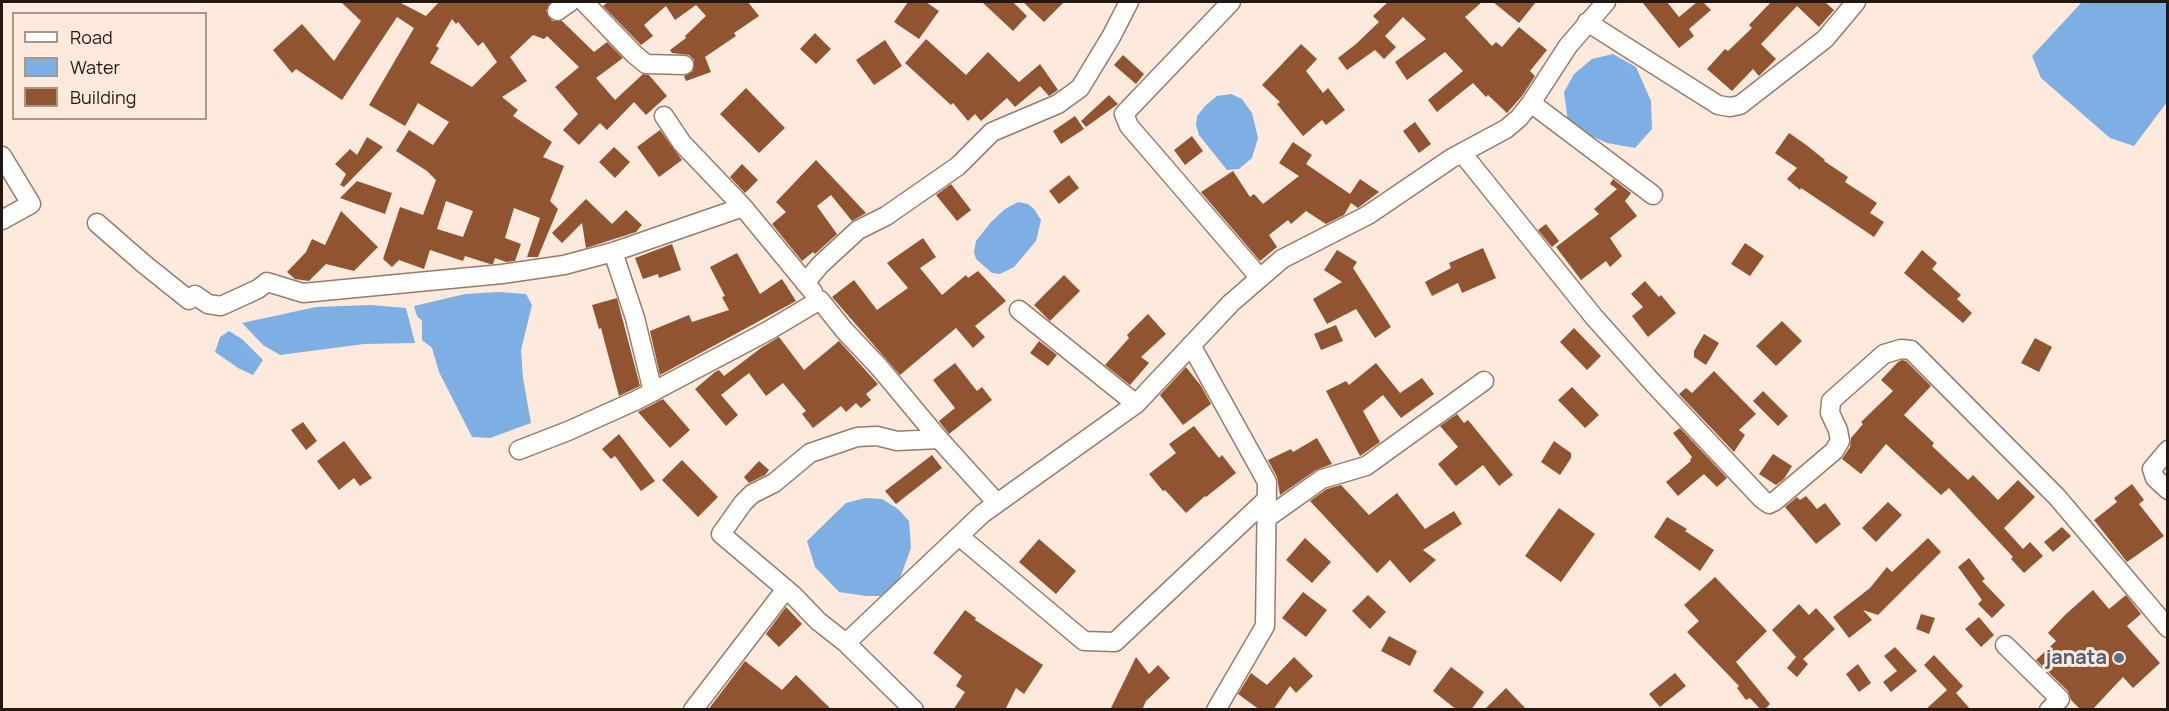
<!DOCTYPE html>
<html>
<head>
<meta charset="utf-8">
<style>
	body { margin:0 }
	#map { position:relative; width:2169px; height:711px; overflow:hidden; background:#fdeadd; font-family:Manrope,sans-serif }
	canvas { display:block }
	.frame { position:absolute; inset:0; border:3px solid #231811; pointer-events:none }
	.legend { position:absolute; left:12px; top:12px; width:195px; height:108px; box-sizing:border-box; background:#fdeadd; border:2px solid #a6968b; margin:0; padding:8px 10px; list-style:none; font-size:18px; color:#231811 }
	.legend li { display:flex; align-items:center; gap:12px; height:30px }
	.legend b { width:30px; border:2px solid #a6968b }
</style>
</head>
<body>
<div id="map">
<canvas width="2169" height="711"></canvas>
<div class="frame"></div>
<ul class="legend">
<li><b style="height:8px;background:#fff"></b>Road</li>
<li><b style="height:16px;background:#7daee4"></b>Water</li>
<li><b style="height:16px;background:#905431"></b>Building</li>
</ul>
</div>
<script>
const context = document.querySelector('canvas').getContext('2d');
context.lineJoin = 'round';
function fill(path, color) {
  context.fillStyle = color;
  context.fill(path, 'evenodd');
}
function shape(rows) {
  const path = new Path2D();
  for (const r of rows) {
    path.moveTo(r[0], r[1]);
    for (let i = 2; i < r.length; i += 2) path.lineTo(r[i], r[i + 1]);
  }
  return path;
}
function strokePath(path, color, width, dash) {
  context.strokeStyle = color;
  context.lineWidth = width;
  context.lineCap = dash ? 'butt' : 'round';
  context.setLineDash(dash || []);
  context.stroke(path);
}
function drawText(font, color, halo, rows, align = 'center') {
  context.font = font + ' Manrope,sans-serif';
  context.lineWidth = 6;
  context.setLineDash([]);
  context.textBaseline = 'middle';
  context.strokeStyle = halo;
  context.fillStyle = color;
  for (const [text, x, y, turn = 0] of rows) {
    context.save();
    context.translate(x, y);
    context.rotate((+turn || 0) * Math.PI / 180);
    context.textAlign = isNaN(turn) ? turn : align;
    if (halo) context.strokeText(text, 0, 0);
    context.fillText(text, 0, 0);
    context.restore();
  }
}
const water = shape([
	[2082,2,2167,2,2167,102,2134,146,2110,138,2041,78,2032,56],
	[1613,54,1636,67,1651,101,1652,129,1635,148,1607,143,1585,133,1568,122,1564,92,1574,74,1592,59],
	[1231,94,1242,99,1252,113,1258,138,1252,158,1239,169,1227,170,1199,135,1196,125,1197,116,1205,106,1217,96],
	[1018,202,1028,204,1034,209,1041,220,1036,241,1014,267,1000,274,992,273,976,259,974,252,976,241,991,222,1005,209],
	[499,292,526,294,532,305,521,350,523,378,531,423,490,438,472,437,439,372,432,348,422,340,422,321,417,316,414,306,465,294],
	[371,305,406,308,415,343,364,344,280,355,263,345,242,323,316,307],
	[229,331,242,339,263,360,253,375,238,368,215,352,220,337],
	[865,498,882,499,898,509,909,521,911,548,899,581,886,596,866,596,839,592,815,567,807,541,846,503]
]);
const building = shape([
	[341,2,399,2,426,16,439,2,551,2,546,11,552,21,562,21,594,52,607,42,623,58,596,78,615,100,643,74,649,75,667,96,646,115,634,102,607,130,600,123,579,145,563,130,578,114,555,87,579,67,547,36,544,39,533,35,510,57,527,81,502,97,518,110,513,116,552,142,543,157,564,166,550,201,558,209,538,257,527,257,540,218,514,208,505,238,521,244,515,261,506,262,495,258,493,264,490,264,465,256,463,261,430,250,424,269,399,260,392,267,383,259,400,207,423,215,436,180,427,171,396,151,409,130,433,145,449,122,418,103,405,126,369,105,414,28,397,17,342,100,296,69,292,73,273,50,302,24,334,61,361,21],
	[452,19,456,24,458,22,478,46,483,42,497,62,472,87,430,63,439,48,436,46],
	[446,201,473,211,463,237,437,229],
	[608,2,748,2,759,16,734,33,736,36,705,57,711,72,686,81,684,76,693,71,694,60,689,55,672,53,670,50,686,38,685,36,706,16,696,5,675,20,666,6,644,25,653,36,641,45,603,6],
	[908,2,926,2,939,11,919,39,894,22],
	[982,2,1013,2,1027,16,1013,31],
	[1023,2,1064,2,1044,22],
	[1388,2,1482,2,1465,17,1492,46,1496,42,1502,47,1519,27,1547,50,1530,71,1535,76,1522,96,1507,113,1488,95,1486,97,1473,83,1437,112,1428,100,1463,71,1445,52,1407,80,1395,62,1426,39,1403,17,1385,36,1396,47,1384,59,1375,50,1347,70,1338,58,1356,44,1379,22,1373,16],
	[1493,2,1536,2,1519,23],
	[1642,2,1667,2,1679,17,1697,2,1703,2,1711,10,1689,29,1694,36,1679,48],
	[1771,2,1825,2,1834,10,1819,27,1797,6,1761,44,1776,59,1759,76,1753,69,1732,91,1707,69,1725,49,1728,51,1752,28,1749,25],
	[815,33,831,49,816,64,800,49],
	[926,39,966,75,988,52,1019,82,1040,64,1058,90,1049,96,1040,86,1015,107,1007,98,981,121,975,114,968,121,953,103,951,105,905,63],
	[885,40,902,66,874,85,856,60],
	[1301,44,1317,59,1306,71,1323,93,1328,88,1345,110,1326,125,1322,120,1303,136,1277,104,1280,102,1262,85],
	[1123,55,1144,74,1136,84,1114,65],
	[746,88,785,128,759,153,720,114],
	[1109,95,1118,104,1086,127,1081,121],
	[1075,116,1084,129,1061,144,1053,131],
	[1415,122,1431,144,1419,153,1403,131],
	[660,130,682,160,659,177,637,147],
	[1789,133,1805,144,1825,160,1824,161,1848,177,1845,182,1877,203,1870,213,1884,222,1874,237,1801,188,1800,190,1787,179,1797,168,1775,153],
	[1192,136,1203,151,1185,165,1174,150],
	[367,137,383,147,344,187,340,185,346,174,335,164,350,149,357,155],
	[1293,142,1312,155,1306,164,1350,194,1360,179,1379,192,1358,208,1351,203,1344,215,1326,224,1306,211,1291,224,1288,220,1269,235,1277,247,1260,261,1201,192,1233,171,1250,197,1254,194,1263,204,1299,176,1279,163],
	[614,147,630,162,615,178,599,162],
	[816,160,866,213,852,221,831,195,817,206,837,234,815,254,813,252,802,261,772,224,786,212,776,202],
	[742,164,758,180,745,193,730,177],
	[1069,175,1079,188,1059,204,1049,191],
	[1613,179,1631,193,1625,201,1637,216,1610,238,1622,256,1610,267,1606,261,1581,280,1556,247,1599,214,1594,209,1617,189,1610,184],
	[357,181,392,193,385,214,340,198],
	[951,184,971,210,957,221,936,195],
	[586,199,612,224,626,210,642,225,636,232,586,248,582,223,562,243,552,233],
	[341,211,378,247,354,271,326,264,309,281,295,279,287,272,306,252,312,239,325,245],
	[1546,224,1559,241,1552,247,1538,230],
	[923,238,936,257,920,268,942,295,966,275,968,278,978,271,1006,301,975,326,985,337,973,348,956,328,900,375,832,297,854,280,877,310,908,288,887,263],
	[1745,243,1764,256,1750,276,1731,264],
	[672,244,681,270,659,278,658,274,643,279,635,258],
	[1483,248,1496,278,1462,293,1458,283,1432,296,1425,282,1451,268,1449,263],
	[1337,250,1357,262,1353,268,1391,327,1375,338,1356,309,1327,324,1313,299,1342,282,1324,270],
	[1922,250,1937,263,1932,269,1961,295,1957,299,1972,313,1963,323,1904,273],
	[737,253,760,294,782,279,796,301,660,375,650,331,689,315,692,322,729,310,722,297,725,296,710,267],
	[1064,275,1080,291,1050,321,1034,305],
	[1645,281,1659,297,1661,295,1676,313,1648,337,1632,316,1643,307,1631,294],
	[617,298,640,386,619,396,601,328,599,329,592,305],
	[1148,314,1166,334,1141,357,1149,363,1130,385,1105,365,1129,338,1127,335],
	[1782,321,1802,341,1776,366,1756,346],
	[1336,325,1343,341,1321,350,1314,334],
	[1574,328,1601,356,1587,370,1560,342],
	[1704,334,1719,343,1706,365,1694,357,1694,351],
	[779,337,804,370,839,341,878,384,866,394,871,400,861,408,856,403,846,412,841,406,813,428,802,414,806,411,783,383,766,396,749,373,721,395,738,415,726,426,695,389,715,372,719,370,724,376,761,348],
	[2035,338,2052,347,2039,372,2021,363],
	[1039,341,1057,355,1048,366,1030,353],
	[1902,360,1906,361,1931,386,1904,415,1934,443,1932,446,1968,480,1973,475,1998,500,2018,480,2035,497,2004,528,2023,549,2030,542,2043,556,2024,573,2011,559,2013,557,1949,488,1941,495,1886,444,1861,474,1842,459,1850,447,1851,438,1863,424,1861,422,1893,391,1881,380,1898,362],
	[955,363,977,391,982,387,992,400,949,434,939,421,955,408,933,380],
	[1376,363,1400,393,1422,378,1434,394,1401,418,1383,395,1363,411,1380,442,1360,456,1326,391,1346,381,1349,385],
	[1186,367,1201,386,1211,404,1183,425,1160,395],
	[1714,371,1756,414,1739,430,1745,435,1734,452,1679,394,1686,388,1692,393],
	[1572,387,1599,415,1585,428,1558,400],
	[1763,391,1788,416,1778,426,1753,401],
	[663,399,690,430,670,448,638,412],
	[1457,414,1464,423,1468,420,1513,475,1499,486,1483,465,1456,486,1438,464,1458,447,1440,426],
	[303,422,317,441,306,450,291,430],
	[1194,426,1219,458,1222,455,1236,473,1206,497,1205,496,1186,513,1165,490,1163,491,1149,474,1176,453,1169,444],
	[1680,428,1727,478,1717,487,1704,474,1678,496,1666,482,1691,461,1690,460,1692,457,1673,433],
	[619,434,655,481,641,491,615,456,611,459,602,449],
	[1317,438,1332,464,1316,470,1280,495,1277,477,1268,460,1291,449,1293,452],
	[344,441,372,478,360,486,354,478,339,490,317,461],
	[1554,441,1571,453,1571,458,1560,475,1541,462],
	[1773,454,1792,466,1784,479,1776,485,1759,474],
	[932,455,942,468,896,504,885,491],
	[682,460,718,497,698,517,662,480],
	[759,461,769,470,765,475,749,483,744,477],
	[2132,484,2144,500,2139,504,2164,536,2127,562,2094,520,2117,502,2114,498],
	[1341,485,1369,515,1397,493,1425,529,1454,511,1462,524,1423,550,1436,560,1410,583,1390,560,1377,573,1310,501,1327,489],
	[1806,496,1817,509,1825,503,1841,524,1816,544,1785,507,1797,497,1800,500],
	[1888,502,1902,515,1876,542,1862,528],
	[1559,508,1595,534,1561,582,1525,556],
	[1667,517,1687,529,1685,531,1714,550,1700,571,1654,537],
	[2062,527,2071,536,2053,552,2044,542],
	[1305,538,1331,562,1312,583,1286,560],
	[1928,538,1941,552,1878,615,1863,610,1872,620,1849,638,1833,617,1870,588,1887,567,1892,572],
	[1039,539,1076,571,1056,594,1019,562],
	[1969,558,1985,579,1982,581,2005,605,1992,618,1978,604,1982,600,1958,567],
	[1715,577,1767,631,1736,662,1770,704,1764,710,1761,710,1750,698,1746,700,1737,688,1739,686,1687,632,1699,621,1684,605],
	[2093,590,2109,609,2126,595,2141,614,2127,626,2160,663,2133,688,2123,677,2092,710,2081,710,2071,700,2068,691,2036,660,2056,641,2048,633,2065,615],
	[1303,592,1327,610,1306,637,1282,618],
	[1368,595,1386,612,1370,629,1352,611],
	[1799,604,1809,615,1816,608,1835,629,1803,659,1808,664,1797,677,1787,668,1796,657,1772,630],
	[786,607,802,624,779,647,766,634],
	[965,610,976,618,975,620,1043,665,1024,694,1016,688,1005,710,953,710,965,692,956,686,962,676,933,653],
	[1921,614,1935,618,1929,634,1916,629],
	[1979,617,1994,635,1981,647,1965,629],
	[1389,636,1417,651,1410,666,1381,651],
	[1895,647,1917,671,1891,692,1883,682,1897,671,1884,656],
	[1934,655,1963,686,1956,693,1971,710,1925,710,1947,690,1924,665],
	[1136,657,1149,674,1158,665,1170,678,1146,701,1142,710,1110,710],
	[1294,657,1313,676,1296,693,1290,686,1273,710,1260,710,1238,694,1251,673,1267,685],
	[745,661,782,690,796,675,832,710,708,710],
	[1858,664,1871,683,1859,692,1846,674],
	[1451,667,1484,692,1471,710,1457,710,1433,691],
	[1675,673,1686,686,1660,707,1649,694],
	[1506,688,1527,710,1484,710]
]);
const minor = shape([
	[584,2,634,54,646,64,684,65],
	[1231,2,1124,114,1129,126,1260,278],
	[557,11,570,2],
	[1587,22,1718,105,1730,107,1740,105,1825,39,1856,2],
	[1531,103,1653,195],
	[664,116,682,143,743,207,813,292],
	[1462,153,1594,317,1652,382,1762,499,1769,504,1775,501,1834,451,1840,441,1838,430,1830,413,1831,401,1884,354,1901,349,1911,350,2057,497,2168,628],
	[2,156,31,204,2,220],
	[97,223,144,264,189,300,195,295,208,304,221,306,258,289,267,282,303,293,502,274,564,265,613,252,743,207],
	[613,252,635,318,653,392],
	[805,283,820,265,858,230,886,216,958,166,992,132,1058,104,1080,88,1111,37,1129,2],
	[1019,310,1136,404],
	[1191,345,1267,482,1265,626,1216,710],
	[519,450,568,431,637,400,766,332,820,300,844,330,879,367,939,439,997,503],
	[2168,450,2152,469,2155,478,2168,490],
	[1267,518,1322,479,1366,466,1484,381],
	[959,536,1084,641,1115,642,1267,499],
	[846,643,982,514,1136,404,1231,303,1282,259,1368,215,1452,158,1506,129,1519,118,1531,103,1568,46,1606,2],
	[2005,645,2060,699,2049,710],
	[693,710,786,589],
	[914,710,846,643,818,621,793,595,721,534,743,503,752,494,774,483,810,453,857,437,877,436,897,441,939,439]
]);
const markers = [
	[2119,658,6,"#5c6f8a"]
];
const serviceNames = [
	["janata",2107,658]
];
fill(water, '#7daee4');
fill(building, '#905431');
strokePath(minor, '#987b68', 21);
strokePath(minor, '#fff', 18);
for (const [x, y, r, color] of markers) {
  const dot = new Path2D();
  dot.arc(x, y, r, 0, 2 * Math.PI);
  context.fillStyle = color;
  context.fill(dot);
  strokePath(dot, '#fdeadd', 2);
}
drawText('bold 20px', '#4e5e75', '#fdeadd', serviceNames, 'right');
</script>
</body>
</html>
